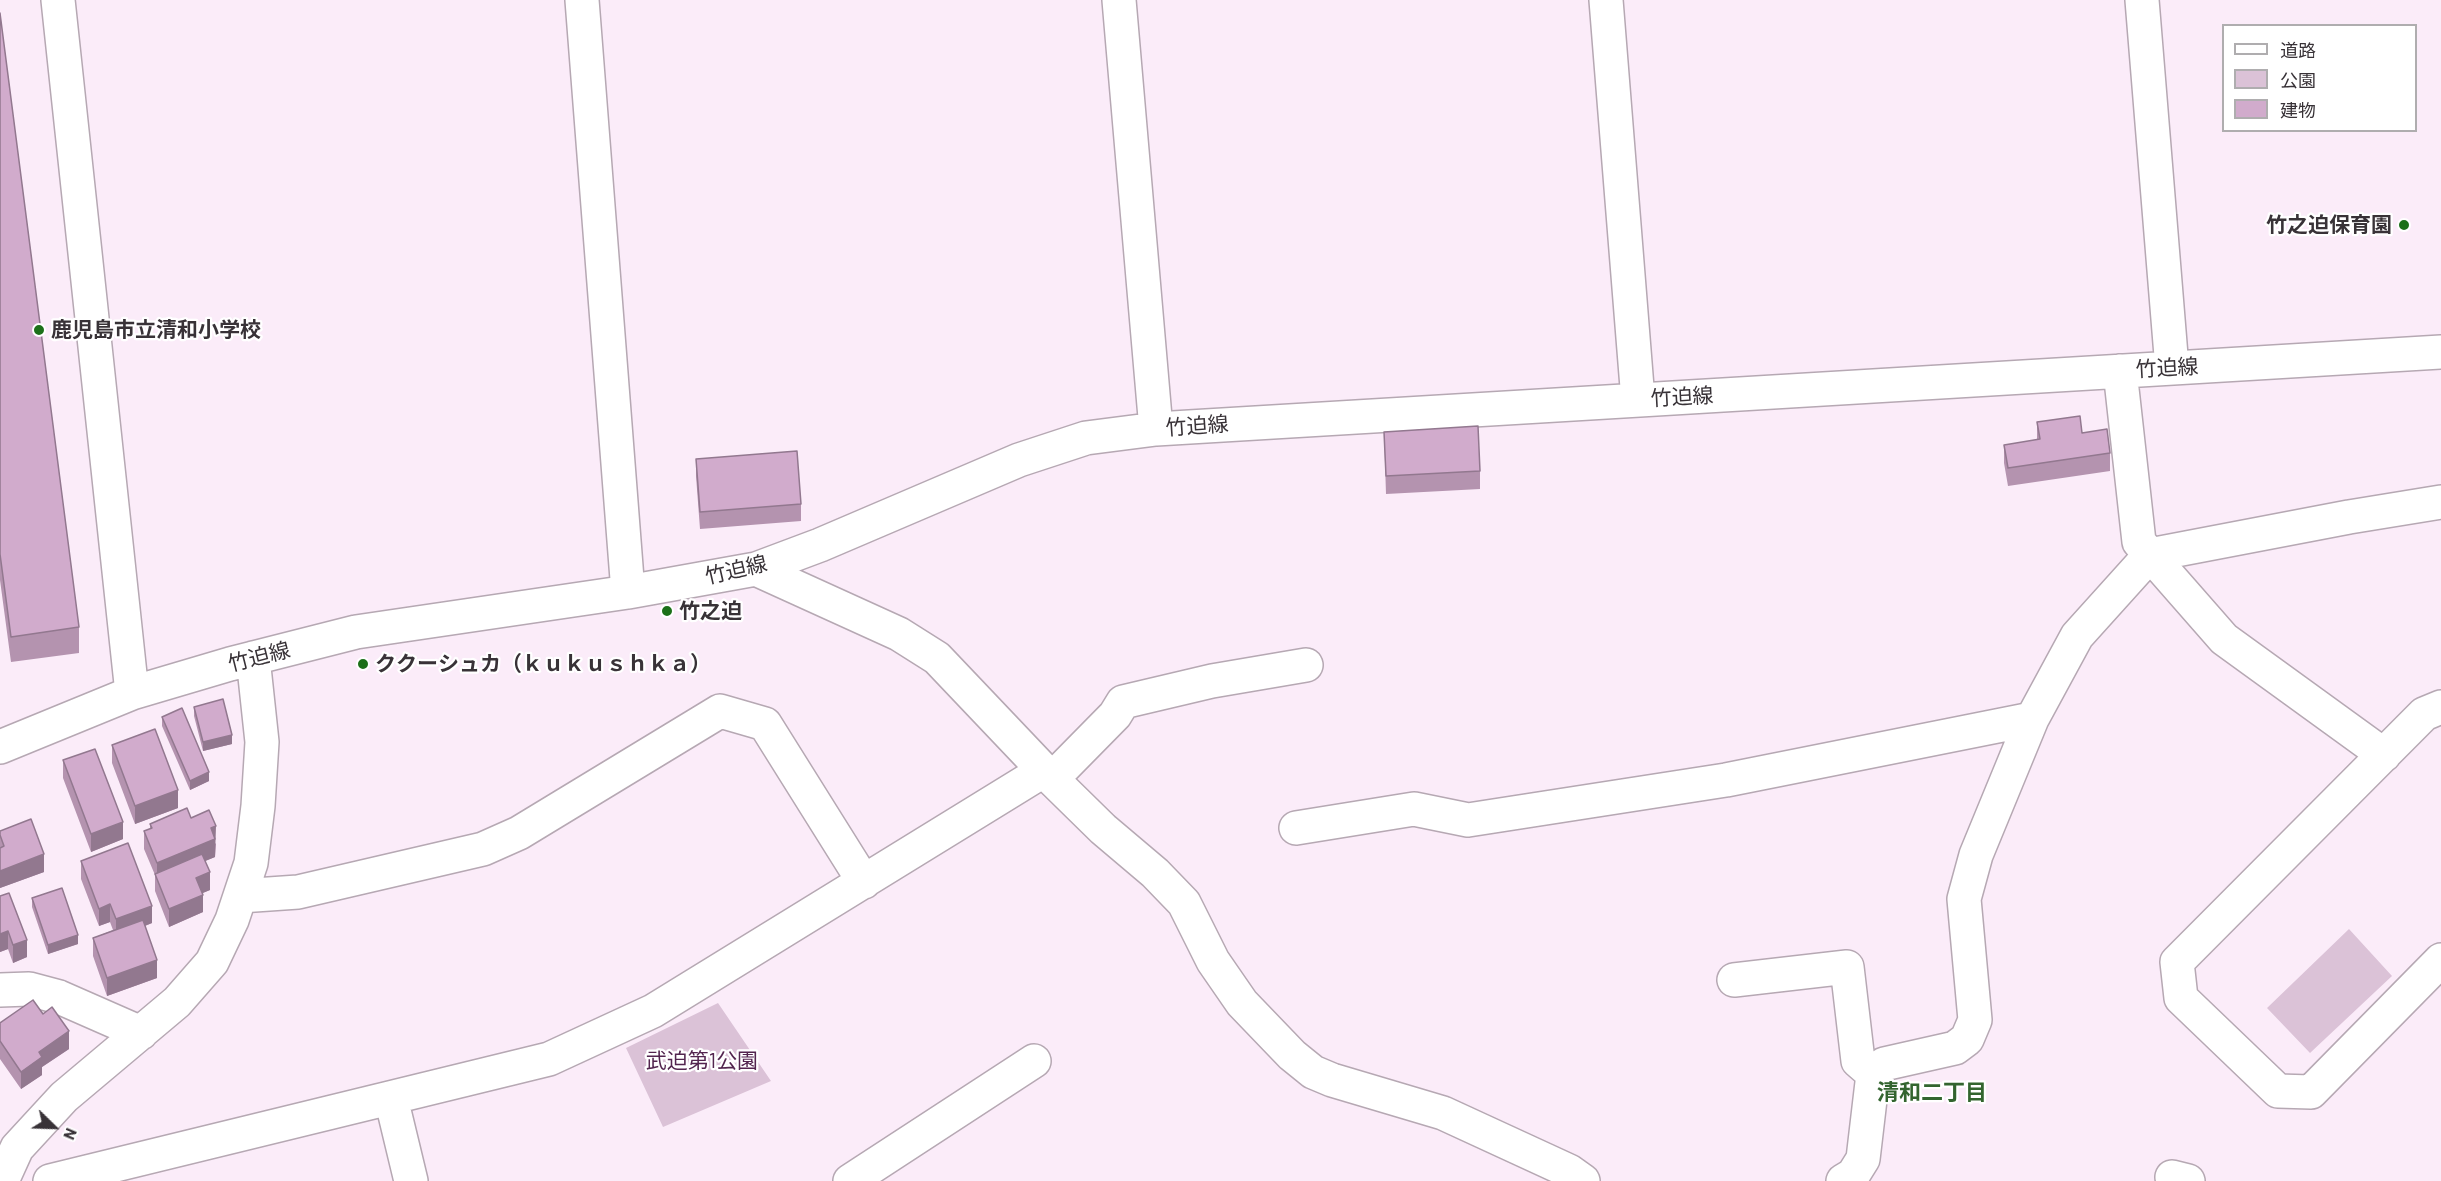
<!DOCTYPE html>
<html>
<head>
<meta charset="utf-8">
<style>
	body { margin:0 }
	#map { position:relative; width:2441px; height:1181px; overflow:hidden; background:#fbecf9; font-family:Barlow,"Noto Sans JP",sans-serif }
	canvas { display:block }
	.legend { position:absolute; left:2222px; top:24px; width:195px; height:108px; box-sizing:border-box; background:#fff; border:2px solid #afadaf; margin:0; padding:8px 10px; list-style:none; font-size:18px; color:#383237 }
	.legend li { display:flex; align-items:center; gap:12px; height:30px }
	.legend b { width:30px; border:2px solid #afadaf }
	.north { position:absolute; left:24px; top:1097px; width:60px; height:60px; -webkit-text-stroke:4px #fff; paint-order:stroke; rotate:113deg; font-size:16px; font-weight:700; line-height:24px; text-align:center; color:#383237 }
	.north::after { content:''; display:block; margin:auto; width:21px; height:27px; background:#383237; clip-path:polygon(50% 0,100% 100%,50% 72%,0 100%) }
</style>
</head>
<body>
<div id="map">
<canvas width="2441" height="1181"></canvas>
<ul class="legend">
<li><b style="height:8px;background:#fff"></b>道路</li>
<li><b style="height:16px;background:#dbc2d7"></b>公園</li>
<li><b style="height:16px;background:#d1abcc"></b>建物</li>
</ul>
<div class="north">N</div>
</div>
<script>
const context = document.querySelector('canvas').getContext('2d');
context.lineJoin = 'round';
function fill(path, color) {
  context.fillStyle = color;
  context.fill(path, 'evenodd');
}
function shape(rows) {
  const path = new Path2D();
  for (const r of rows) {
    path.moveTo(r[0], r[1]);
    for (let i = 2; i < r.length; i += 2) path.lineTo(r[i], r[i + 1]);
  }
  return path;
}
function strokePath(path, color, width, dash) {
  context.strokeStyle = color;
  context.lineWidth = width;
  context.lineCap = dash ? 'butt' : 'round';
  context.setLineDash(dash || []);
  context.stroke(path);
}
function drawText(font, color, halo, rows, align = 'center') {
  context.font = font + ' Barlow,"Noto Sans JP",sans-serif';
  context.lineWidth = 4.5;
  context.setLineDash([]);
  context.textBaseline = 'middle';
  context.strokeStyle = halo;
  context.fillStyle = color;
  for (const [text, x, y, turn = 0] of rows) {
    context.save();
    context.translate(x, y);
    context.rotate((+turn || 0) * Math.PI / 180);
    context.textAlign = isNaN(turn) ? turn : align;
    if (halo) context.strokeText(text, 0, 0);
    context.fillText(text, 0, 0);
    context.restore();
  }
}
const green = shape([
	[2349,929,2392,976,2310,1053,2267,1008],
	[718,1003,771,1081,663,1127,626,1048]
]);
const minor = shape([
	[58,0,132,693],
	[582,0,628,592],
	[1119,0,1156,429],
	[1606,0,1638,400],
	[2142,0,2172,368],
	[2120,371,2139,542,2224,639,2384,755],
	[756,569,899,634,937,658,1052,779,1103,829,1155,873,1184,903,1213,961,1242,1003,1292,1055,1313,1072,1332,1080,1443,1113,1569,1171,1583,1181],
	[2441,707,2424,714,2177,962,2181,998,2278,1091,2311,1092,2441,960],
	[0,747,132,693,230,664,356,632,628,592,756,569,820,545,1019,460,1086,438,1156,429,2441,352],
	[1052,779,1115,715,1123,702,1212,681,1306,665],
	[1296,828,1414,809,1468,820,1726,780,2032,719],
	[240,896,298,892,483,849,519,833,720,711,765,724,864,882],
	[1734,980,1847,967,1858,1061,1873,1074],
	[0,990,29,989,59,997,141,1033],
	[391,1098,411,1181],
	[2172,1177,2188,1181],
	[2,1181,17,1148,64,1097,177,1002,212,962,232,920,251,863,258,806,262,742,253,658],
	[50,1181,549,1059,653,1011,1043,771],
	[850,1181,1034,1061],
	[1843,1181,1853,1175,1863,1159,1873,1074,1884,1064,1955,1048,1967,1039,1975,1020,1964,899,1976,855,2032,719,2077,636,2150,555,2349,517,2441,502]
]);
const wall = shape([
	[0,13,79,627,79,653,11,662,0,580],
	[2037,422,2082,433,2110,453,2110,471,2008,486,2004,463,2004,445,2037,440],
	[1384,432,1480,471,1480,489,1386,494],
	[696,459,801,504,801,521,700,529,696,476],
	[194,707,232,744,203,751,194,716],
	[162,717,209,781,190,790,162,726],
	[112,745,178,808,135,824,112,763],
	[63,760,123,839,91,852,63,778],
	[191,818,216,844,215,857,205,861,210,890,202,893,203,912,169,927,155,891,155,875,144,849,144,831,150,829,150,824],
	[0,831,44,872,0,888],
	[81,861,152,923,145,926,157,978,107,996,93,956,93,938,113,930,110,922,99,926,81,879],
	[0,896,27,957,13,963,8,949,0,952],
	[32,898,78,944,48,954,32,907],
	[43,1014,69,1049,42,1067,42,1075,21,1089,0,1059,0,1023]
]);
const shadedWall = shape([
	[232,735,232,744,203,751,203,742],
	[209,772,209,781,190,790,190,781],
	[178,790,178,808,135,824,135,806],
	[123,822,123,839,91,852,91,834],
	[216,826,215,857,157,881,157,863,211,828],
	[44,854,44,872,0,888,0,871],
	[210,872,210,890,196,896,196,878],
	[203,895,203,912,169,927,169,909],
	[110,904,110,922,99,926,99,909],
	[152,906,152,923,116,937,116,919],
	[8,931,8,949,0,952,0,934],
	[78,935,78,944,48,954,48,945],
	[27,940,27,957,13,963,13,945],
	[157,960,157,978,107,996,107,978],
	[69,1031,69,1049,42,1067,42,1075,21,1089,21,1072,39,1052]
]);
const building = shape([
	[0,13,79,627,11,637,0,554,0,13],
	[2080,416,2082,433,2107,429,2110,453,2008,468,2004,445,2040,439,2037,422,2080,416],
	[1478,426,1480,471,1386,476,1384,432,1478,426],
	[797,451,801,504,700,512,696,459,797,451],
	[223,699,232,735,203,742,194,707,223,699],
	[182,708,209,772,190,781,162,717,182,708],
	[155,729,178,790,135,806,112,745,155,729],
	[95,749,123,822,91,834,63,760,95,749],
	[187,808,191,818,209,810,216,826,211,828,215,839,157,863,144,831,152,828,150,824,187,808],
	[31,819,44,854,0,871,0,848,4,846,0,835,0,831,31,819],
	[128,843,152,906,116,919,110,904,99,909,81,861,128,843],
	[202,854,210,872,196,878,203,895,169,909,155,874,202,854],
	[62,888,78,935,48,945,32,898,62,888],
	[9,893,27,940,13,945,8,931,0,934,0,896,9,893],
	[143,920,157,960,107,978,93,938,143,920],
	[33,1000,43,1014,52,1007,69,1031,39,1052,42,1057,21,1072,0,1041,0,1023,33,1000]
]);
const markers = [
	[2404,225,6,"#1c7019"],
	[39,330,6,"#1c7019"],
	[667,611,6,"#1c7019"],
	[363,664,6,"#1c7019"]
];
const poiNames = [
	["竹之迫保育園",2392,225,"right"],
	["鹿児島市立清和小学校",51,330],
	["竹之迫",679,611],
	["ククーシュカ（ｋｕｋｕｓｈｋａ）",375,664]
];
const streetNames = [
	["竹迫線",2167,368,-3],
	["竹迫線",1682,397,-3],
	["竹迫線",1197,426,-4],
	["竹迫線",736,570,-13],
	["竹迫線",259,657,-14]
];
const parkNames = [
	["武迫第1公園",702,1061]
];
const neighbourhoodNames = [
	["清和二丁目",1932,1093]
];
fill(green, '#dbc2d7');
strokePath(minor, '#b6a8b3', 36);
strokePath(minor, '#fff', 33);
fill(wall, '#b493af');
fill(shadedWall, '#92788f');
fill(building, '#d1abcc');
strokePath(building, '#92788f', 1.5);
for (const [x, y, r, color] of markers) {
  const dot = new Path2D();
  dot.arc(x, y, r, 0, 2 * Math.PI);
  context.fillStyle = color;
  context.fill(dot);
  strokePath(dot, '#fff', 2);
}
drawText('bold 21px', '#383237', '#fff', poiNames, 'left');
drawText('21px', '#383237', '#fff', streetNames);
drawText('21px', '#53254f', '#fff', parkNames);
drawText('bold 22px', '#33652f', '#fff', neighbourhoodNames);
</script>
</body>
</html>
